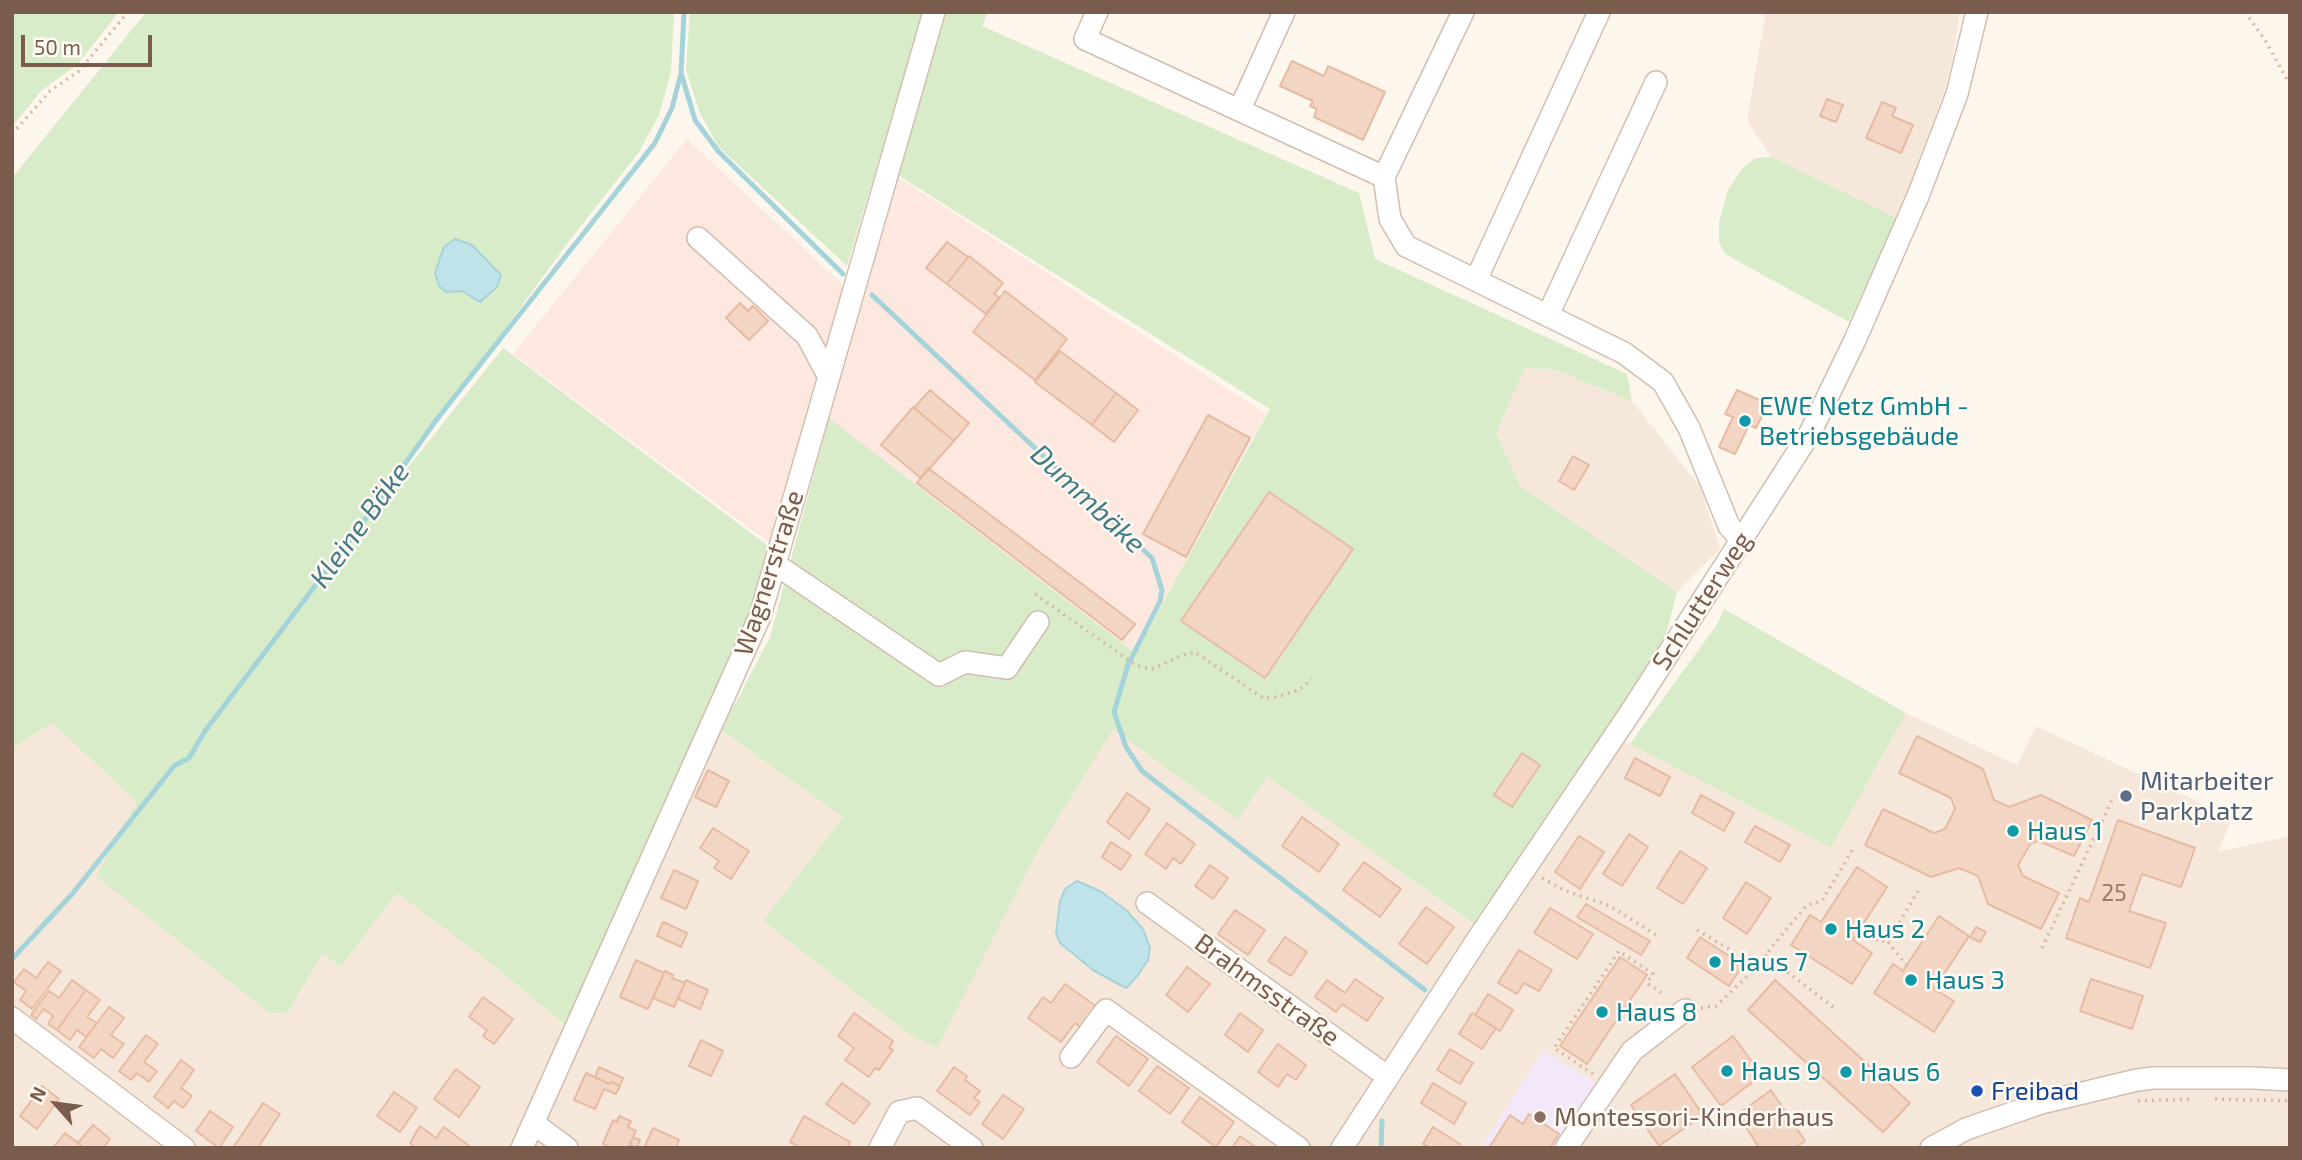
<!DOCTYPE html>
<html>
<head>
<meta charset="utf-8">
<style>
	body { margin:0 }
	#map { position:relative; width:2302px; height:1160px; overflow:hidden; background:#fdf6ec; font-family:"Exo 2",sans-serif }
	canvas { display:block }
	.frame { position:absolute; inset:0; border:14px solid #7a5c4d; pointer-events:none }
	.north { position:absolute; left:21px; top:1069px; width:70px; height:70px; -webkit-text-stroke:5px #fffaf3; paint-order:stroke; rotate:298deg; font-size:19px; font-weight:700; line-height:28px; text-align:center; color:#7a5c4d }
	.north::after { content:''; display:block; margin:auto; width:24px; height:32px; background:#7a5c4d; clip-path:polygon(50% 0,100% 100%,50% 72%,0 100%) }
	.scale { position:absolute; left:21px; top:35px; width:131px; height:32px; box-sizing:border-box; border:4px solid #7a5c4d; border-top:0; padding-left:9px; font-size:21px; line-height:24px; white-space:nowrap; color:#7a5c4d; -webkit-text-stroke:5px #fffaf3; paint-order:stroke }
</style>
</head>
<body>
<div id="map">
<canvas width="2302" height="1160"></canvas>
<div class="frame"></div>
<div class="north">N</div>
<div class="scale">50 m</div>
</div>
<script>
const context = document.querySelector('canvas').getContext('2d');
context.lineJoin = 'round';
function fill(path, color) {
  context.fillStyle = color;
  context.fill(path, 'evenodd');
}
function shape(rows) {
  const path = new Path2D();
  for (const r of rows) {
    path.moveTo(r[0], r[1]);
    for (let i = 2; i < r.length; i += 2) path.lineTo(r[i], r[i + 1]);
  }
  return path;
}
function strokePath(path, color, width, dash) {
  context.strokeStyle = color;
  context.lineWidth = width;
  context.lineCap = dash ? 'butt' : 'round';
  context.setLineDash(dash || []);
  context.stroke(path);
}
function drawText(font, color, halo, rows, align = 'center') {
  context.font = font + ' "Exo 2",sans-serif';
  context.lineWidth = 5;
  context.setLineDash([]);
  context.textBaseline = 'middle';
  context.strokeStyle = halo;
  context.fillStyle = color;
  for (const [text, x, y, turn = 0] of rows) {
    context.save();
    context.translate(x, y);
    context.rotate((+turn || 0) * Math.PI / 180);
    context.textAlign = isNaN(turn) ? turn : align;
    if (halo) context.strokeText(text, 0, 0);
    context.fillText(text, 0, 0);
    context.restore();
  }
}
const residential = shape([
	[1766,12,1960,12,1953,56,1944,92,1897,218,1771,157,1747,120],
	[1525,368,1553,369,1632,401,1700,487,1720,549,1677,592,1520,486,1496,433],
	[1906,713,2017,765,2036,726,2232,818,2218,852,2290,836,2290,1070,2240,1067,2152,1070,2151,1089,2243,1087,2290,1091,2290,1148,12,1148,12,748,52,723,137,802,288,1012,322,954,341,966,397,893,488,961,567,1028,707,721,843,817,763,921,910,1035,1036,854,1113,728,1238,820,1267,775,1473,924,1605,731,1831,848]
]);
const commercial = shape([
	[687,139,861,302,895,175,1266,414,1135,653,812,406,771,544,513,354]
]);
const education = shape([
	[1543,1050,1600,1086,1558,1148,1481,1148]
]);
const green = shape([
	[12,12,119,12,77,65,41,91,12,127],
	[146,12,674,12,671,72,659,115,639,152,566,245,366,520,503,348,771,548,747,618,568,1028,488,961,397,893,341,966,322,954,288,1012,270,1013,96,876,137,802,52,723,12,748,12,178],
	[690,12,923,12,847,266,718,146,700,113,686,70],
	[941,12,988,12,982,26,1359,193,1375,259,1627,374,1632,401,1553,369,1525,368,1496,433,1520,486,1677,592,1665,637,1605,731,1474,924,1267,776,1238,820,1113,729,1036,854,937,1048,910,1035,763,921,843,817,719,729,739,697,770,637,829,418,1135,653,1270,409,893,172],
	[1269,492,1353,549,1266,678,1181,621],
	[1771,157,1897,218,1849,322,1725,254,1719,242,1719,222,1728,190,1743,167,1756,158],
	[1724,609,1906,713,1831,848,1630,744,1716,626]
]);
const water = shape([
	[455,239,472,245,501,275,497,287,480,302,462,291,446,292,439,286,435,273,444,247,455,239],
	[1077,881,1100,891,1126,910,1143,929,1150,948,1148,960,1138,975,1126,988,1093,970,1060,943,1056,933,1060,901,1065,889,1077,881]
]);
const stream = shape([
	[684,12,681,73,695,120,718,151,843,274],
	[872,295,1152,558,1162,590,1160,601,1128,665,1114,712,1126,747,1142,771,1425,990],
	[12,959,73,893,174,766,189,758,205,731,362,524,437,419,655,143,672,108,681,73],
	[1381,1148,1382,1121]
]);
const building = shape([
	[1292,61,1324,76,1328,66,1385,92,1363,140,1314,117,1317,109,1310,106,1313,101,1280,86,1292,61],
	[1827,99,1843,105,1836,122,1820,116,1827,99],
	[1882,102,1896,108,1892,116,1913,125,1901,153,1866,138,1882,102],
	[947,242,968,257,947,284,926,268,947,242],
	[969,256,1003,283,994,294,999,297,986,314,947,284,969,256],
	[1005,291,1067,339,1035,380,973,332,1005,291],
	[740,303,748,311,753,306,768,321,749,340,726,318,740,303],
	[1060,351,1116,393,1092,425,1035,382,1060,351],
	[930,390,969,423,954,441,914,408,930,390],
	[1737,390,1768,404,1756,428,1749,425,1735,454,1719,447,1733,417,1725,414,1737,390],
	[1116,393,1138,410,1114,442,1092,425,1116,393],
	[913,407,954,441,921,478,881,445,913,407],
	[1208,415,1250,438,1186,557,1143,534,1208,415],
	[1573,456,1589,465,1574,490,1559,481,1573,456],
	[928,468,1135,624,1122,640,917,483,928,468],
	[1269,492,1353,549,1265,678,1181,621,1269,492],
	[1917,736,1983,769,1994,800,2009,807,2041,795,2092,820,2074,856,2039,841,2031,843,2018,865,2023,876,2059,893,2041,929,1988,904,1978,876,1959,868,1931,877,1865,845,1883,809,1934,833,1945,829,1955,809,1951,798,1899,773,1917,736],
	[1522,753,1540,765,1512,807,1494,795,1522,753],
	[1635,758,1670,777,1660,796,1625,778,1635,758],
	[708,770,729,781,716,807,695,797,708,770],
	[1127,793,1150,809,1129,839,1107,822,1127,793],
	[1701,795,1734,813,1724,831,1692,813,1701,795],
	[1302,817,1339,844,1319,872,1282,846,1302,817],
	[2118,820,2195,848,2181,887,2142,874,2129,911,2166,923,2150,968,2066,938,2080,898,2089,902,2118,820],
	[1167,823,1195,844,1181,864,1173,858,1166,869,1145,854,1167,823],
	[1755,826,1790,845,1780,862,1745,842,1755,826],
	[713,828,749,851,731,879,714,868,719,861,700,848,713,828],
	[1629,834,1648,847,1622,886,1603,874,1629,834],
	[1579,836,1604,852,1580,889,1555,872,1579,836],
	[1111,842,1131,855,1121,870,1102,857,1111,842],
	[1680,851,1707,868,1683,904,1657,888,1680,851],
	[1364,862,1401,889,1380,917,1343,890,1364,862],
	[1210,865,1228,878,1213,899,1195,886,1210,865],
	[1857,867,1887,887,1853,940,1872,953,1852,984,1791,945,1810,915,1821,922,1857,867],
	[674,870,698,881,686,909,661,898,674,870],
	[1746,882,1771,898,1747,934,1723,918,1746,882],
	[1586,904,1650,941,1641,955,1577,917,1586,904],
	[1426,907,1454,927,1427,964,1399,944,1426,907],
	[1550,908,1593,934,1577,959,1534,933,1550,908],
	[1235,910,1265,930,1248,955,1218,934,1235,910],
	[1939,916,1969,936,1934,989,1954,1001,1934,1032,1874,993,1893,964,1903,971,1939,916],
	[663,922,687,933,681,947,657,936,663,922],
	[1976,927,1986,932,1980,942,1970,937,1976,927],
	[1285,937,1307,952,1291,976,1268,961,1285,937],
	[1700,937,1743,965,1729,986,1687,958,1700,937],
	[1519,950,1552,970,1539,991,1524,983,1517,994,1498,983,1519,950],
	[1620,957,1647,975,1587,1064,1560,1046,1620,957],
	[636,960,664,973,648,1009,620,997,636,960],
	[48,962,61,971,32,1009,20,1000,26,991,14,982,24,969,36,978,48,962],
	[1187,967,1210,984,1188,1012,1166,995,1187,967],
	[665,971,673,975,672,978,685,983,674,1007,653,998,665,971],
	[1355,979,1383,998,1367,1021,1342,1004,1336,1012,1315,997,1327,980,1345,993,1355,979],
	[2091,979,2143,996,2132,1029,2080,1011,2091,979],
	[72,980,86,990,57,1030,48,1024,53,1016,44,1009,36,1019,31,1015,49,991,59,998,72,980],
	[686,980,708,990,700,1009,678,999,686,980],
	[1775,980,1910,1103,1883,1132,1748,1010,1775,980],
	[1065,984,1097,1007,1082,1028,1075,1023,1061,1042,1028,1018,1043,997,1051,1003,1065,984],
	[86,990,100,1000,87,1017,97,1023,86,1037,77,1030,70,1040,57,1030,86,990],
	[1488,994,1513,1010,1500,1031,1475,1015,1488,994],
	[483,997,513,1019,494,1044,483,1036,487,1030,469,1017,483,997],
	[109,1007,124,1018,111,1035,124,1044,113,1058,101,1049,94,1058,79,1047,109,1007],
	[854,1013,893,1041,889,1048,893,1050,879,1070,875,1068,869,1077,845,1060,854,1048,838,1036,854,1013],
	[1240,1013,1263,1030,1248,1052,1225,1035,1240,1013],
	[1472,1013,1496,1028,1482,1049,1459,1034,1472,1013],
	[146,1035,158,1044,144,1062,157,1071,149,1082,137,1073,131,1080,119,1071,146,1035],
	[1116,1036,1148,1059,1129,1086,1097,1062,1116,1036],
	[1733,1036,1762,1075,1721,1106,1692,1067,1733,1036],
	[701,1040,723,1051,711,1076,689,1066,701,1040],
	[1278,1044,1306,1065,1296,1080,1287,1074,1278,1087,1258,1072,1278,1044],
	[1450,1049,1473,1063,1460,1084,1437,1070,1450,1049],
	[181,1060,194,1070,181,1088,192,1096,183,1108,174,1101,168,1108,154,1097,181,1060],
	[1157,1066,1189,1088,1170,1114,1139,1091,1157,1066],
	[599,1067,623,1078,620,1086,611,1082,609,1084,595,1077,599,1067],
	[954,1067,967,1076,965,1080,980,1091,974,1098,980,1102,970,1115,937,1091,954,1067],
	[456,1069,480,1087,459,1117,434,1099,456,1069],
	[586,1073,609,1084,611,1082,620,1086,616,1094,604,1089,595,1109,574,1100,586,1073],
	[1675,1074,1703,1115,1659,1146,1631,1105,1675,1074],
	[842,1083,870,1103,854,1124,826,1104,842,1083],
	[1433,1083,1466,1103,1454,1124,1421,1103,1433,1083],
	[42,1086,59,1099,37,1129,20,1116,42,1086],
	[1771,1090,1805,1141,1795,1148,1759,1148,1738,1114,1771,1090],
	[394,1092,417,1108,400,1132,377,1116,394,1092],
	[1003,1095,1024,1109,1003,1139,982,1124,1003,1095],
	[1200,1097,1234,1122,1216,1147,1182,1122,1200,1097],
	[263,1103,280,1114,259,1146,262,1148,233,1148,263,1103],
	[210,1111,233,1127,219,1148,196,1131,210,1111],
	[1529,1114,1559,1134,1550,1148,1489,1148,1510,1115,1523,1124,1529,1114],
	[619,1116,631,1121,628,1127,636,1131,628,1148,611,1148,603,1144,613,1120,617,1122,619,1116],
	[804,1116,850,1142,847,1148,802,1148,790,1142,804,1116],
	[93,1125,110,1139,103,1148,84,1148,78,1143,93,1125],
	[420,1126,436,1138,444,1127,472,1148,416,1148,410,1143,420,1126],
	[1433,1127,1460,1144,1458,1148,1426,1148,1427,1146,1423,1144,1433,1127],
	[653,1128,679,1140,676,1148,644,1148,653,1128],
	[65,1133,78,1143,84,1148,53,1148,65,1133],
	[1240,1136,1257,1148,1232,1148,1240,1136],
	[633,1137,640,1140,637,1148,630,1145,633,1137]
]);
const path = shape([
	[2245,12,2265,40,2290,85],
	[12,134,50,91,79,71,128,12],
	[1035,594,1137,666,1152,669,1180,656,1195,652,1263,698,1277,697,1299,690,1312,679],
	[1542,878,1566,891,1610,906,1658,936],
	[1697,930,1758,966],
	[1855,936,1888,942,1918,891],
	[1888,942,1907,966],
	[2042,948,2114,796],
	[1765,955,1837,1010],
	[1701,1008,1716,1006,1758,966,1765,955,1807,905,1822,901,1854,847],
	[1593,1074,1554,1048,1619,951,1653,974,1647,983,1662,993],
	[2215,1099,2290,1101],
	[2138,1101,2190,1099]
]);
const minor = shape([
	[1097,12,1085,39,1384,177],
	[1463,12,1384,177,1390,219,1406,246,1624,353,1663,382,1689,428,1729,526,1742,541],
	[1240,109,1284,12],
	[698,238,807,336,829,377],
	[1476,280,1599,12],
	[1548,315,1656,82],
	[775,564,939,675,965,662,1007,668,1038,622],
	[1147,903,1388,1077],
	[12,1018,184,1148],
	[1071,1057,1106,1010,1299,1148],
	[533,1123,567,1148],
	[522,1148,760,616,934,12],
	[880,1148,899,1112,917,1108,972,1148],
	[1342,1148,1479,937,1632,710,1810,433,1855,340,1918,196,1957,94,1977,12],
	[1566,1148,1632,1051,1685,1010],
	[1931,1148,1966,1129,2041,1103,2137,1080,2153,1078,2253,1078,2290,1080]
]);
const markers = [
	[1745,421,7,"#0f9aa8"],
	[2126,796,7,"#5c6f8a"],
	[2013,831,7,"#0f9aa8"],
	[1831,929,7,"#0f9aa8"],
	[1715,962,7,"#0f9aa8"],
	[1911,980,7,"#0f9aa8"],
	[1602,1012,7,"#0f9aa8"],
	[1727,1071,7,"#0f9aa8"],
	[1846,1072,7,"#0f9aa8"],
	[1977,1091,7,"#1a4fb4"],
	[1540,1117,7,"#8d6e63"]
];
const numberNames = [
	["25",2114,893]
];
const cultureNames = [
	["EWE Netz GmbH -",1759,406],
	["Betriebsgebäude",1759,436],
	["Haus 1",2027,831],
	["Haus 2",1845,929],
	["Haus 7",1729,962],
	["Haus 3",1925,980],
	["Haus 8",1616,1012],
	["Haus 9",1741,1071],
	["Haus 6",1860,1072]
];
const streetNames = [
	["Wagnerstraße",769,573,-72],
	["Schlutterweg",1702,601,-57],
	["Brahmsstraße",1267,990,36]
];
const serviceNames = [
	["Mitarbeiter",2140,781],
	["Parkplatz",2140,811]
];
const transitNames = [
	["Freibad",1991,1091]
];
const educationNames = [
	["Montessori-Kinderhaus",1554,1117]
];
const waterNames = [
	["Dummbäke",1088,499,43],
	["Kleine Bäke",360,525,-54]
];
fill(residential, '#f5e8da');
fill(commercial, '#fde8e0');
fill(education, '#f3e8fa');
fill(green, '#d8ecc9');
fill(water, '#bfe3e8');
strokePath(water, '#a5d3da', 2);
strokePath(stream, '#a5d3da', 5);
fill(building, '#f3d5c3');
strokePath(building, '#e6bba3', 2);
strokePath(minor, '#d1beb0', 24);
strokePath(path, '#d9b8a5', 3.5, [2, 5]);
strokePath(minor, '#fff', 21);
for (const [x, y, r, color] of markers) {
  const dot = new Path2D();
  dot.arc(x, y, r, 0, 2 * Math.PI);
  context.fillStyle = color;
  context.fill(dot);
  strokePath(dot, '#fffaf3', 2.5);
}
drawText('23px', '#987a6a', null, numberNames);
drawText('26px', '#0d838f', '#fffaf3', cultureNames, 'left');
drawText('26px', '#7a5c4d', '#fffaf3', streetNames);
drawText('26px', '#4e5e75', '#fffaf3', serviceNames, 'left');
drawText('26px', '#164399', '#fffaf3', transitNames, 'left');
drawText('26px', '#785e54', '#fffaf3', educationNames, 'left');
drawText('italic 28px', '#437c86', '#fffaf3', waterNames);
</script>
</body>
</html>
